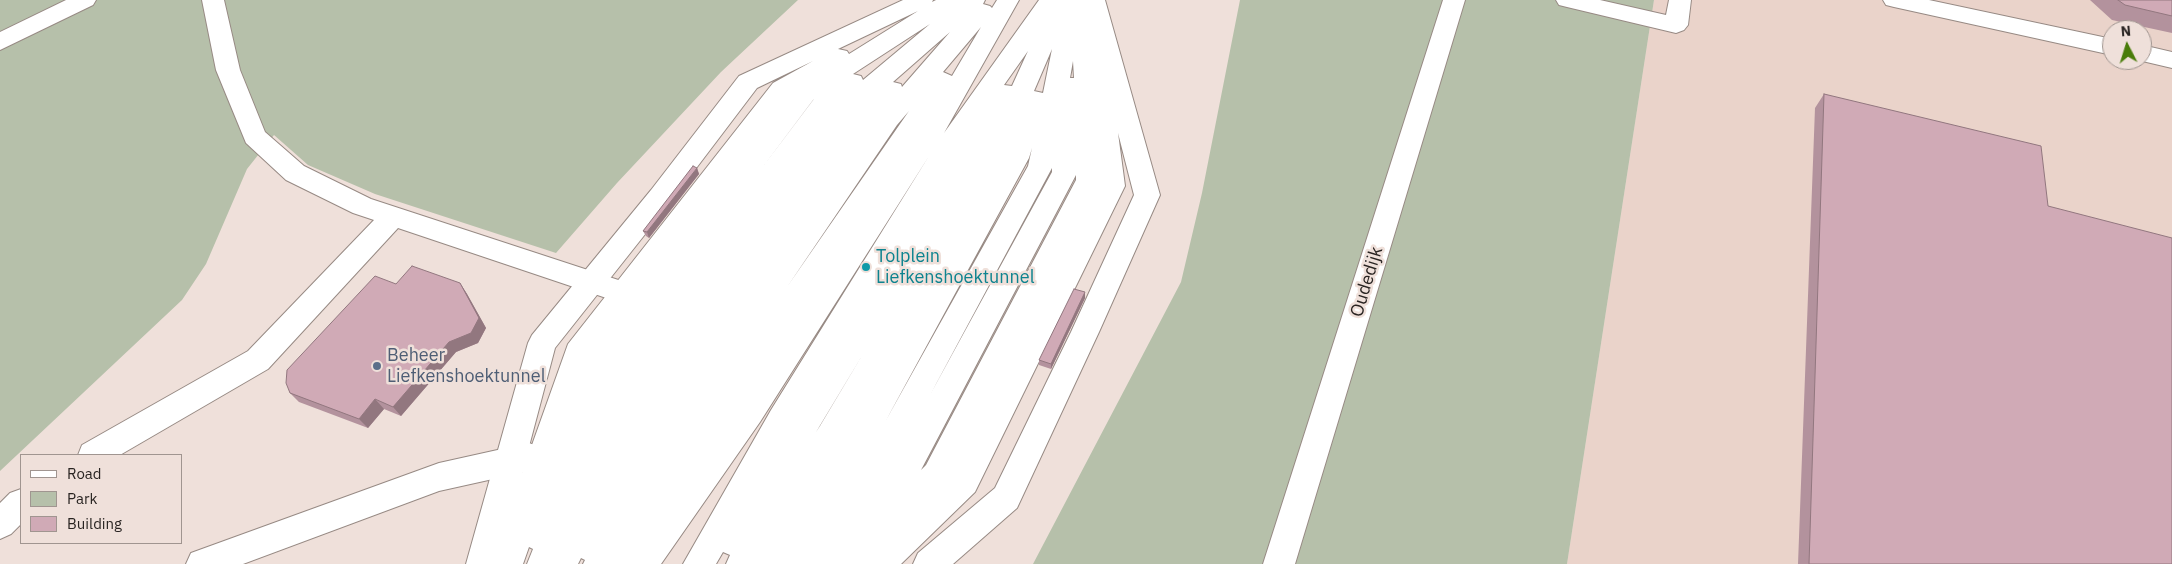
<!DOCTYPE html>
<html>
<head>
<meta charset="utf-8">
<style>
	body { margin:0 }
	#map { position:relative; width:2172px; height:564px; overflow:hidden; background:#efe0da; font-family:"IBM Plex Sans",sans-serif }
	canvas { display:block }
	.legend { position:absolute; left:20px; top:454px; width:162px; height:90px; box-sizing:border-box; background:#efe0da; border:1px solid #a09590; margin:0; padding:6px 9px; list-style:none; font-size:15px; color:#292422 }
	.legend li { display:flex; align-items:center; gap:10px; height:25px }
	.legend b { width:25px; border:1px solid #a09590 }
	.north { position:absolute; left:2102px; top:20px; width:50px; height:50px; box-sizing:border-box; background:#efe0da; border:1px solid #a09590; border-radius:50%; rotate:355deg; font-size:14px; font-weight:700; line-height:20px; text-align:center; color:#292422 }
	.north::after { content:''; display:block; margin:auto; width:18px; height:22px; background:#497c0a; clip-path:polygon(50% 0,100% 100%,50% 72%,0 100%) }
</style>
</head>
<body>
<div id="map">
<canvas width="2172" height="564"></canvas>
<ul class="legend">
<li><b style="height:6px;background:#fff"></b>Road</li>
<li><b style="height:14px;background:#b6c0aa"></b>Park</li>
<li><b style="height:14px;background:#d0aab6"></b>Building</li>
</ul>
<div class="north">N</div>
</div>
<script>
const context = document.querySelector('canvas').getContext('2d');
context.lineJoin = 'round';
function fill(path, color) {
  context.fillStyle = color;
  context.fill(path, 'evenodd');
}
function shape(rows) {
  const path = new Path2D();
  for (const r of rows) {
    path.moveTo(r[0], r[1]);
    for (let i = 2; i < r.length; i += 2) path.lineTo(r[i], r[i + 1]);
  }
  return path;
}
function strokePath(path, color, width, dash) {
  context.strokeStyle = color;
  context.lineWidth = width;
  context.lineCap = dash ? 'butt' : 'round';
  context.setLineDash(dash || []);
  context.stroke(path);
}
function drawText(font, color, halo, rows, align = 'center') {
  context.font = font + ' "IBM Plex Sans",sans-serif';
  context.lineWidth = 5;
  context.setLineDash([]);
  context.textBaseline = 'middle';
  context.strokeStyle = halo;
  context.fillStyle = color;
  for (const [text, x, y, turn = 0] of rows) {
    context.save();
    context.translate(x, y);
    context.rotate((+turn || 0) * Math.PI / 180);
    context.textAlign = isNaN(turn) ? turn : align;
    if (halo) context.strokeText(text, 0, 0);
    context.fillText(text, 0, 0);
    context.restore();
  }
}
const built = shape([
	[1654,0,2172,0,2172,564,1567,564],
	[2112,30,2142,30,2142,60,2112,60]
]);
const green = shape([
	[0,0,798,0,721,72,617,183,556,253,375,194,308,165,274,135,247,169,206,264,182,300,0,471],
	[1240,0,1654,0,1567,564,1033,564,1181,282,1202,193]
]);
const minor = shape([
	[66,0,96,0,93,5,0,50,0,32,66,0],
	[202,0,224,0,240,70,265,132,304,166,371,199,655,292,659,300,655,308,645,311,398,228,268,369,120,455,78,455,82,445,248,351,374,220,353,213,286,180,246,143,216,70,202,0],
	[1443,0,1465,0,1295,564,1263,564,1443,0],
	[1556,0,1600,0,1666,15,1669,0,1691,0,1688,25,1684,30,1676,33,1567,7,1559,5,1556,0],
	[1883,0,1929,0,2112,39,2112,55,1894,7,1886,5,1883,0],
	[2142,45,2172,52,2172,68,2138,60,2142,60,2142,45],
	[529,443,540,447,544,457,540,467,529,471,439,491,243,564,186,564,191,553,439,463,529,443],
	[21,489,21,524,11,534,0,539,0,503,10,493,21,489]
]);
const highway = shape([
	[903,0,933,0,932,2,936,0,985,0,983,4,990,6,992,8,997,0,1019,0,944,133,1039,0,1105,0,1160,195,1099,332,1017,508,953,564,913,564,918,553,995,488,1071,332,1134,195,1118,133,1125,186,975,492,901,564,726,564,730,555,723,552,716,564,683,564,771,410,929,156,760,422,661,564,583,564,585,560,581,558,578,564,527,564,533,549,529,547,523,564,466,564,528,343,532,335,651,190,739,76,903,0],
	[918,11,849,54,847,51,838,49,918,11],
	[930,24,863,80,861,76,853,74,930,24],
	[981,27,952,76,943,72,981,27],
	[950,32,902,87,901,84,893,82,950,32],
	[1052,49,1043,93,1034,91,1052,49],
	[1028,51,1012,86,1004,85,1028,51],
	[813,61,773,83,568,344,522,473,555,348,669,204,757,88,813,61],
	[1073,61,1074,78,1070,78,1073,61],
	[814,99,762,168,813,100,814,99],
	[909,111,787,287,897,125,909,111],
	[1032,148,1028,166,885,422,1029,158,1032,148],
	[1052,168,1052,172,930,395,1052,168],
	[1076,175,1076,180,926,465,921,470,1076,175],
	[863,354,820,426,816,432,863,354]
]);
const wall = shape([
	[2090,0,2172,0,2172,33,2112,20],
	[1824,94,2172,564,1798,564,1815,108],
	[697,168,699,174,649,238,646,236,643,231],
	[460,283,467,294,486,328,478,343,456,352,401,416,384,409,368,428,299,402,290,393],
	[1085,292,1085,298,1051,369,1039,365,1039,360]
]);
const shadedWall = shape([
	[697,168,699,174,649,238,647,232],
	[460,283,467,294,486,328,478,343,456,352,401,416,393,407],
	[1085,292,1085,298,1051,369,1051,364],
	[375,399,384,409,368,428,359,419]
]);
const building = shape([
	[2118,0,2172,0,2172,16,2125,5,2118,0],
	[1824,94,2041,146,2048,206,2172,238,2172,564,1809,564,1824,94],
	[693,166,697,168,647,232,643,231,693,166],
	[412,266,460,283,479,318,471,333,449,342,393,407,375,399,359,419,290,393,286,383,287,370,375,276,396,284,412,266],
	[1074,289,1085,292,1051,364,1039,360,1074,289]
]);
const markers = [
	[866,267,5,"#0f9aa8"],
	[377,366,5,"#5c6f8a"]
];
const cultureNames = [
	["Tolplein",876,257],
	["Liefkenshoektunnel",876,278]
];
const streetNames = [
	["Oudedijk",1367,282,-73]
];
const serviceNames = [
	["Beheer",387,356],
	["Liefkenshoektunnel",387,377]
];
fill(built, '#ead3ca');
fill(green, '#b6c0aa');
strokePath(minor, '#978a84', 2);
strokePath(highway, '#978a84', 2);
fill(minor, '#fff');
fill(highway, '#fff');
fill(wall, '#b3929d');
fill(shadedWall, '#92777f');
fill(building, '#d0aab6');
strokePath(building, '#92777f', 1);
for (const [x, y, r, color] of markers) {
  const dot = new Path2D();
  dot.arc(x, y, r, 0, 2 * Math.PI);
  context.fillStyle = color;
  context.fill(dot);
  strokePath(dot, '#efe0da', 2);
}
drawText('18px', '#0d838f', '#efe0da', cultureNames, 'left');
drawText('18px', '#292422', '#efe0da', streetNames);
drawText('18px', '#4e5e75', '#efe0da', serviceNames, 'left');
</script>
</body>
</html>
